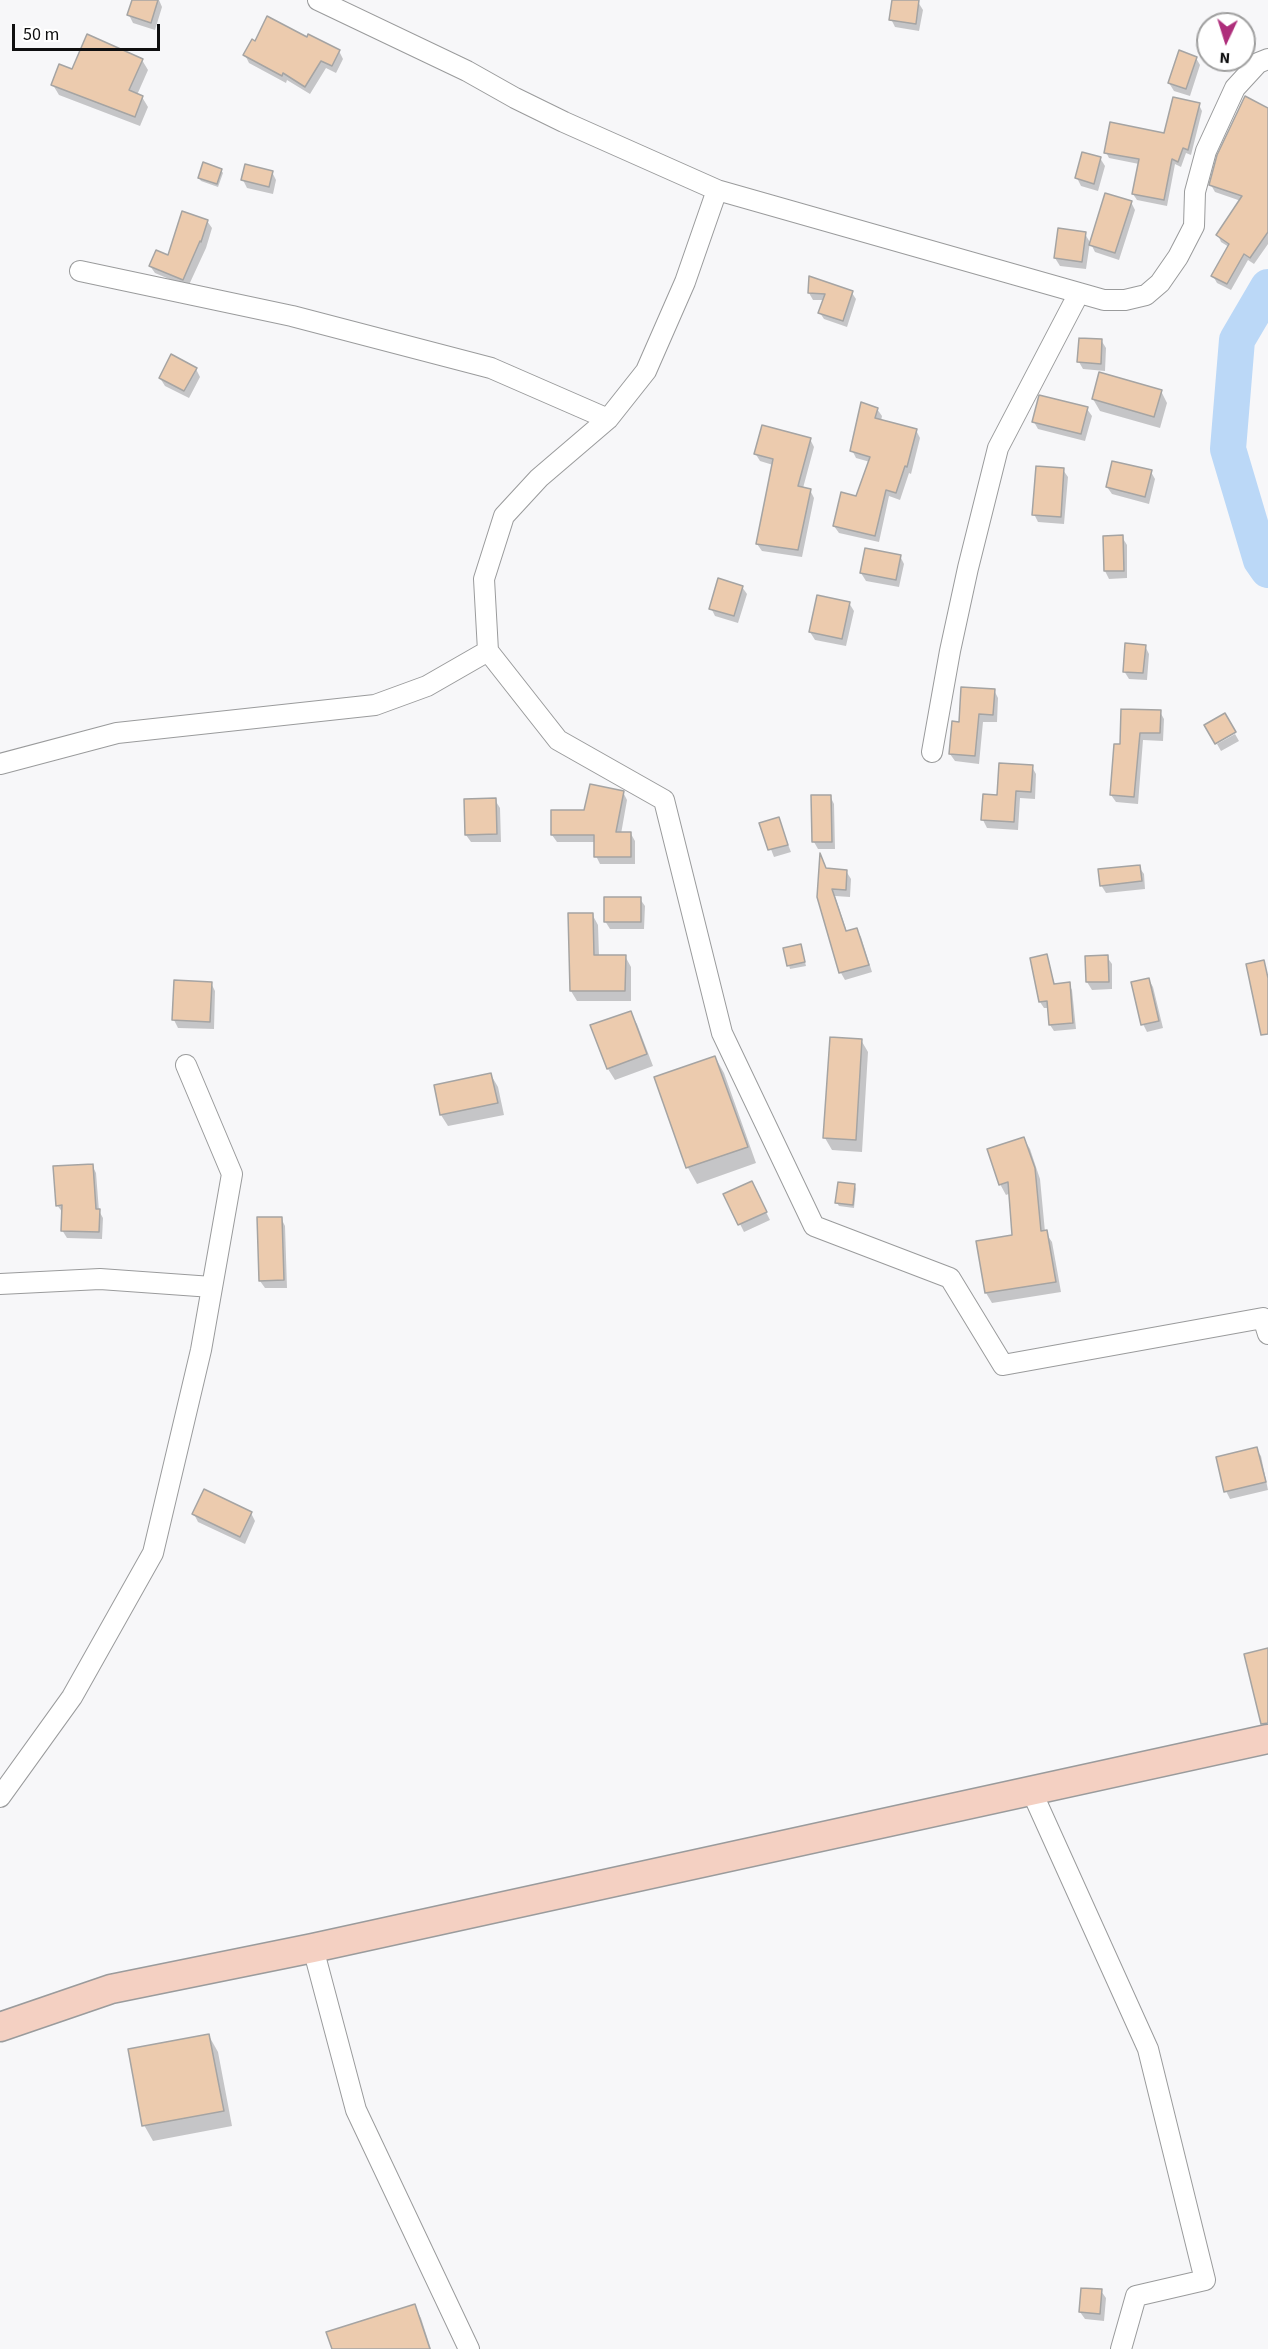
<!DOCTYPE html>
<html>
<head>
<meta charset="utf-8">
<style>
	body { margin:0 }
	#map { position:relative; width:1268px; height:2349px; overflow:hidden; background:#f7f7f9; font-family:"Source Sans 3",sans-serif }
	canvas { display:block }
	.north { position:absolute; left:1196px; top:12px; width:60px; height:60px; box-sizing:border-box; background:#fff; border:2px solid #9f9f9f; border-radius:50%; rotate:184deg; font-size:16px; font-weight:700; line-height:24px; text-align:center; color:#0f0f10 }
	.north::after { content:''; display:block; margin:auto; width:21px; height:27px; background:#ae2e7b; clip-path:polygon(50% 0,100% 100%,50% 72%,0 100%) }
	.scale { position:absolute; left:12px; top:24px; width:148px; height:27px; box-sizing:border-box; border:3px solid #0f0f10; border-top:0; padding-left:8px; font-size:18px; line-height:21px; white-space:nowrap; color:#0f0f10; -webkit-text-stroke:4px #fff; paint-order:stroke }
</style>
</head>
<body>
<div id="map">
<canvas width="1268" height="2349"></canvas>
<div class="north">N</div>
<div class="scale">50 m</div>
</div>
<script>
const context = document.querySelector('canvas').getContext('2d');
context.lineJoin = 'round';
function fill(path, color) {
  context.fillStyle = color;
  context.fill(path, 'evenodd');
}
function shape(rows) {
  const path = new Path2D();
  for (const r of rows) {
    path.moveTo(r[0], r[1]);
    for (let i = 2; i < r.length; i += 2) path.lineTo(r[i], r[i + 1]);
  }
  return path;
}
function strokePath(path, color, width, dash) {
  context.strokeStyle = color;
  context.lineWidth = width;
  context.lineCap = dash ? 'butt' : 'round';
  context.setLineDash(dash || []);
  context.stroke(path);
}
const shadow = shape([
	[134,0,159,0,162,7,155,30,133,23,129,15],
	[894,0,918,2,923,10,919,31,895,27,891,19],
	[307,39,339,51,343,59,336,73,326,68,310,94,287,80,286,83,249,63,245,55],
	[1196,58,1200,65,1190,96,1174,91,1169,83],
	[142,60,148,70,137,95,142,97,148,107,140,126,59,95,53,85,73,71],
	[1199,105,1202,111,1191,155,1186,153,1181,167,1175,164,1167,206,1137,200,1133,194,1139,164,1109,158,1106,152,1165,135],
	[1268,109,1268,244,1254,264,1248,260,1231,290,1217,283,1213,276,1229,247,1221,242,1218,235,1241,201,1215,192,1211,185],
	[1100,158,1105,166,1098,191,1081,186,1077,178],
	[221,170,223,173,218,187,201,181,199,178],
	[272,172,276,180,273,194,247,188,243,180],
	[1131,202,1135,210,1119,260,1095,252,1090,242,1086,269,1060,266,1055,258,1085,234,1091,244],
	[207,221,212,228,206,248,188,287,155,273,150,266,169,257],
	[809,293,852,293,856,299,847,327,824,319,820,313,824,300,813,300],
	[1101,340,1106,348,1105,371,1083,369,1079,362],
	[196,369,200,377,189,398,165,386,160,378],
	[1161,391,1167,403,1160,428,1100,411,1093,399],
	[877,409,882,416,881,421,916,430,920,438,911,474,909,473,900,500,889,496,879,542,839,533,834,526,857,498,870,462,856,458,852,450],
	[1087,409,1092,416,1085,441,1038,429,1034,422],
	[810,439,814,447,803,488,810,490,814,498,802,557,762,551,757,544,773,465,760,461,755,453],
	[1063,470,1068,477,1064,524,1038,522,1034,514],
	[1151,472,1155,479,1149,504,1112,494,1107,487],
	[1122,537,1127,545,1127,578,1109,579,1105,571],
	[900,556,904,564,899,587,866,581,861,573],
	[742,587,747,594,738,623,715,616,711,608],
	[849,603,854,611,846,646,815,640,810,632],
	[1145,646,1149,654,1147,680,1129,679,1124,671],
	[994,690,998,698,997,722,983,722,979,764,955,761,950,754,961,723],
	[1160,712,1164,719,1163,741,1143,740,1138,804,1116,802,1111,795,1122,746],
	[1235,734,1239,741,1221,751,1217,744],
	[1032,767,1036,774,1035,799,1020,798,1018,830,987,828,983,820,999,796],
	[623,792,627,800,621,834,631,834,635,841,635,864,600,864,596,856,596,842,557,842,552,835,586,812],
	[830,796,834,804,835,849,818,849,814,842],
	[495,800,500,808,501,842,471,842,466,835],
	[778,819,791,852,774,857,761,824],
	[1139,867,1144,874,1145,889,1106,893,1101,885],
	[826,870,846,871,851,879,850,897,835,896,847,932,857,930,861,937,872,972,845,980,841,973,818,897],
	[640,899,645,906,644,929,610,929,605,921],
	[592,914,598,925,599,956,625,956,631,967,631,1001,577,1001,571,991],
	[801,946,806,966,790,969,785,949],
	[1046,956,1055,985,1069,984,1072,990,1076,1029,1054,1031,1050,1025,1049,1008,1044,1008,1040,1002],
	[1107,957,1112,964,1112,989,1092,990,1087,982],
	[1149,980,1153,987,1163,1028,1147,1032,1143,1024],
	[211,983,215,991,214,1029,178,1028,174,1020],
	[630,1013,637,1024,653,1066,615,1080,608,1069,592,1026],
	[861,1040,868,1052,862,1152,832,1150,825,1138],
	[715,1057,724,1073,756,1163,697,1184,688,1168,656,1078],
	[491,1075,498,1087,504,1115,448,1126,441,1115],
	[1024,1139,1030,1149,1040,1179,1045,1232,1052,1242,1061,1292,992,1303,986,1293,978,1242,1014,1237,1011,1193,1006,1195,1000,1184],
	[92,1165,96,1173,99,1211,103,1218,102,1239,67,1238,62,1230,63,1213,57,1205],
	[855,1186,856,1189,854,1208,839,1206,837,1203],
	[755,1190,770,1220,744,1232,725,1194],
	[281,1218,285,1226,287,1288,265,1288,260,1281],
	[1256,1449,1261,1456,1268,1490,1230,1499,1226,1491],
	[251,1513,255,1521,245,1544,198,1522,194,1514],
	[209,2036,218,2052,232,2126,153,2141,144,2125],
	[1101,2291,1106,2298,1104,2321,1085,2319,1080,2312],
	[414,2306,421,2318,431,2349,333,2349]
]);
const river = shape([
	[1268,287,1237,340,1228,449,1261,560,1268,570]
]);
const building = shape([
	[132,0,158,0,151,23,127,15,132,0],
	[892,0,919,0,916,24,889,20,892,0],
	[267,16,307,37,308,34,340,50,332,66,321,61,305,87,283,73,282,76,243,55,252,39,255,41,267,16],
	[87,34,143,59,129,90,143,96,135,117,51,85,59,64,72,69,87,34],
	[1179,50,1197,57,1186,89,1168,83,1179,50],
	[1245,96,1268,108,1268,232,1250,258,1244,254,1227,284,1211,276,1229,244,1216,235,1242,196,1209,185,1217,155,1245,96],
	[1173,97,1200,103,1188,150,1183,148,1178,162,1172,159,1164,200,1132,194,1139,159,1104,153,1110,122,1164,133,1173,97],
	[1082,152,1101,157,1094,184,1075,178,1082,152],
	[203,162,222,169,217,184,198,178,203,162],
	[245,164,273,171,269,187,241,180,245,164],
	[1105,193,1132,201,1115,253,1089,245,1105,193],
	[182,211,208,220,201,242,200,241,183,280,149,266,156,250,168,255,182,211],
	[1058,228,1086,232,1082,262,1054,258,1058,228],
	[809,276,853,291,843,321,818,313,825,294,808,293,809,276],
	[1079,338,1102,339,1101,364,1077,362,1079,338],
	[171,354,197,368,184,391,159,378,171,354],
	[1099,372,1162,390,1154,417,1092,399,1099,372],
	[1039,395,1088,407,1081,434,1032,422,1039,395],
	[861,402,878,408,875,418,917,429,907,467,905,466,896,493,886,490,875,536,833,526,841,492,856,496,870,457,850,451,861,402],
	[762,425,811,438,798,486,811,489,798,550,756,544,773,459,754,454,762,425],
	[1112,461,1152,470,1145,497,1106,487,1112,461],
	[1036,466,1064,468,1061,517,1032,515,1036,466],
	[1123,535,1124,571,1104,571,1103,536,1123,535],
	[865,548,901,555,896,580,860,573,865,548],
	[718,578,743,586,734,616,709,609,718,578],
	[817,595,850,602,842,639,809,632,817,595],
	[1125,643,1146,645,1143,673,1123,672,1125,643],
	[961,687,995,689,993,715,979,714,975,756,949,754,952,721,959,722,961,687],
	[1121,709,1161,710,1160,733,1140,733,1134,797,1110,795,1114,744,1120,744,1121,709],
	[1225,713,1236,732,1215,744,1204,725,1225,713],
	[999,763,1033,765,1031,792,1016,791,1014,822,981,820,983,794,997,795,999,763],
	[590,784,624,791,616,832,631,832,631,857,594,857,594,835,551,835,551,810,584,810,590,784],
	[811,795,831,795,832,842,812,842,811,795],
	[496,798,497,834,465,835,464,799,496,798],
	[779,817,788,845,768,850,759,823,779,817],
	[820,853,826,868,847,870,846,890,832,889,846,931,857,928,869,965,839,973,817,897,820,853],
	[1140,865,1142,881,1100,886,1098,869,1140,865],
	[604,897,641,897,641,922,604,922,604,897],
	[568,913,593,913,594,955,626,955,625,991,570,991,568,913],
	[801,944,805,962,787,966,783,948,801,944],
	[1047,954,1054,984,1070,982,1073,1023,1049,1025,1047,1001,1039,1002,1030,958,1047,954],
	[1108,955,1109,982,1086,982,1085,956,1108,955],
	[1264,960,1268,978,1268,1034,1261,1035,1246,964,1264,960],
	[1149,978,1159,1021,1141,1025,1131,982,1149,978],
	[174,980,212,982,210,1022,172,1020,174,980],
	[631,1011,647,1054,607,1069,590,1025,631,1011],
	[830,1037,862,1039,856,1140,823,1138,830,1037],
	[715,1056,748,1147,686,1168,654,1077,715,1056],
	[491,1073,498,1103,440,1115,434,1085,491,1073],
	[1024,1137,1035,1168,1041,1231,1047,1230,1056,1282,985,1293,976,1241,1012,1235,1008,1182,999,1185,987,1149,1024,1137],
	[93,1164,96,1209,100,1209,99,1232,61,1231,62,1205,56,1206,53,1166,93,1164],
	[752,1181,767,1212,738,1225,723,1194,752,1181],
	[838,1182,855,1184,853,1205,835,1203,838,1182],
	[257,1217,282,1217,284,1280,259,1281,257,1217],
	[1257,1447,1266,1482,1224,1492,1216,1457,1257,1447],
	[204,1489,252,1512,240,1537,192,1514,204,1489],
	[1268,1648,1268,1723,1261,1724,1244,1654,1268,1648],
	[209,2034,224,2111,142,2126,128,2049,209,2034],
	[1081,2288,1102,2289,1100,2314,1079,2312,1081,2288],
	[415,2304,430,2349,332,2349,326,2332,415,2304]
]);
const street = shape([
	[318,0,467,71,515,98,564,122,717,190],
	[80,271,292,316,491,368,608,419],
	[488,651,558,740,664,800,722,1033,814,1226,950,1278,1003,1365,1263,1318,1268,1334],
	[932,752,950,651,968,568,998,448,1079,293],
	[0,764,117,733,375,705,427,686,488,651,484,579,504,516,539,478,608,419,646,371,685,282,717,190,1104,300,1125,300,1146,295,1160,283,1178,257,1194,226,1195,192,1206,151,1235,88,1258,63,1268,59],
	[0,1284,100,1279,212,1287],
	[1031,1790,1148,2049,1205,2280,1136,2296,1121,2349],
	[0,1797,72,1697,153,1553,201,1350,232,1174,186,1065],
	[313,1948,356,2110,469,2349]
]);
const secondary = shape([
	[0,2027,111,1989,313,1948,1268,1739]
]);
fill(shadow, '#0003');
strokePath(river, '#bbd8f7', 36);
fill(building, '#eccbae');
strokePath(building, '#a5a4a3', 1.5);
strokePath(street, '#9a9b9c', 22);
strokePath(secondary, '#9a9b9c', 31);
strokePath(street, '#fff', 20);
strokePath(secondary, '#f4d0c2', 28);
</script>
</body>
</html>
